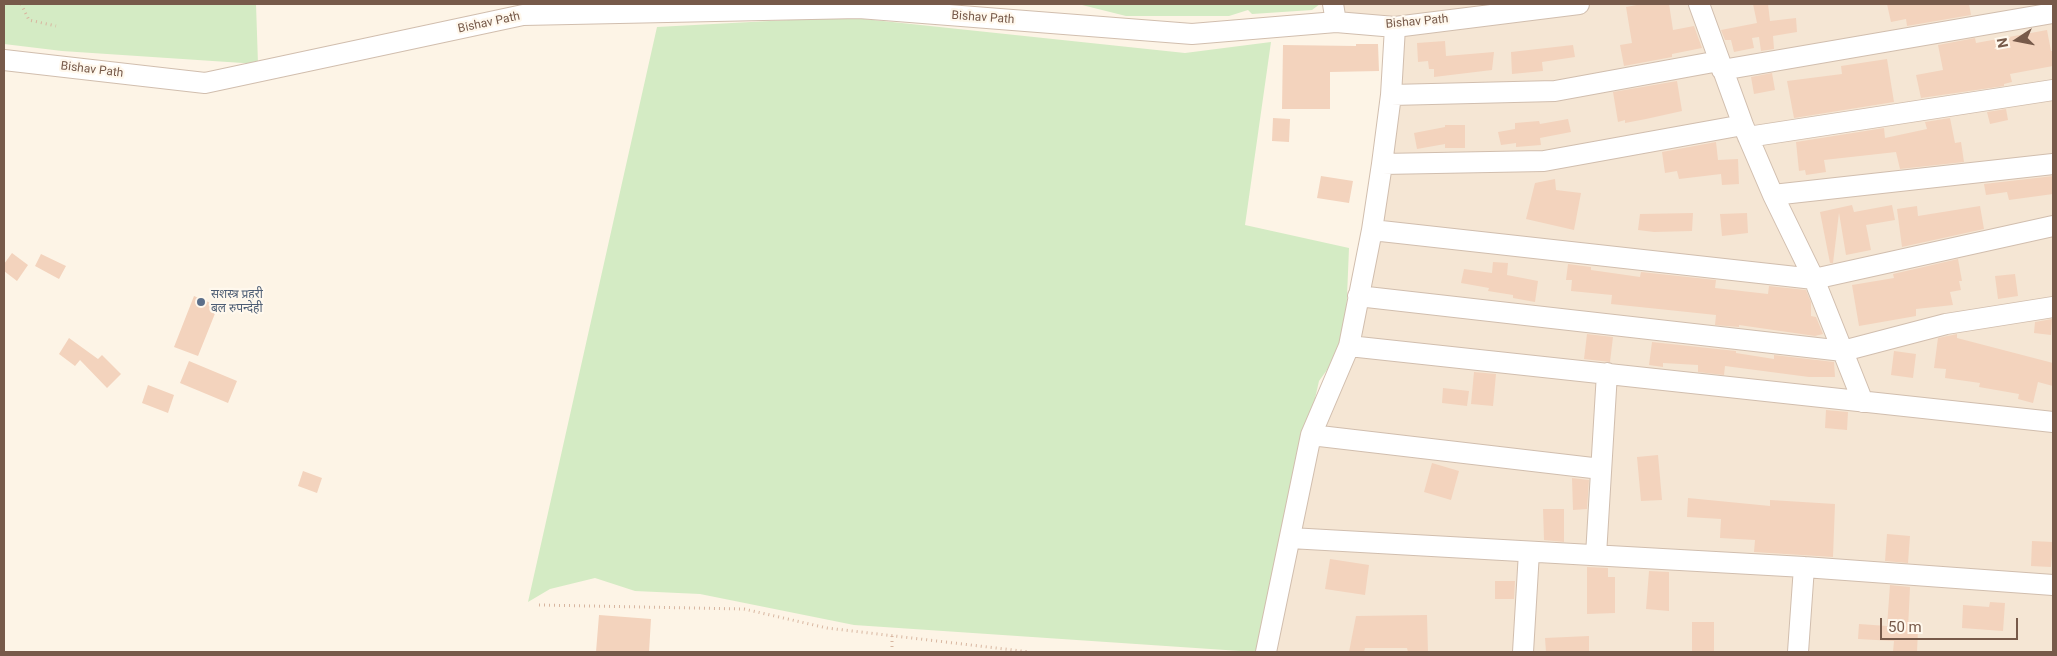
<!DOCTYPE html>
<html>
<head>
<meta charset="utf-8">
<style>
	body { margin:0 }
	#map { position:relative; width:2057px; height:656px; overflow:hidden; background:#fdf4e6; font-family:Roboto,sans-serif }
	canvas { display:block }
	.frame { position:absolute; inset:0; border:5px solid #775a4a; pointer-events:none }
	.north { position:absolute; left:1992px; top:15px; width:50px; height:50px; -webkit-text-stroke:4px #fff8ed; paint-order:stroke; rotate:259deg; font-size:14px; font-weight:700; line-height:20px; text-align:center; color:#775a4a }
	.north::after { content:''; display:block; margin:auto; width:18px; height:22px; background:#775a4a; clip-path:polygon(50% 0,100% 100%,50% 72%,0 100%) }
	.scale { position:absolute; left:1880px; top:618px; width:138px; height:22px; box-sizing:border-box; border:2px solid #775a4a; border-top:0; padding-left:6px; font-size:15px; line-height:18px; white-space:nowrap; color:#775a4a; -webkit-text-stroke:4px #fff8ed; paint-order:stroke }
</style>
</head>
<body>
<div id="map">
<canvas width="2057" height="656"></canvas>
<div class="frame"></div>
<div class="north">N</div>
<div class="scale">50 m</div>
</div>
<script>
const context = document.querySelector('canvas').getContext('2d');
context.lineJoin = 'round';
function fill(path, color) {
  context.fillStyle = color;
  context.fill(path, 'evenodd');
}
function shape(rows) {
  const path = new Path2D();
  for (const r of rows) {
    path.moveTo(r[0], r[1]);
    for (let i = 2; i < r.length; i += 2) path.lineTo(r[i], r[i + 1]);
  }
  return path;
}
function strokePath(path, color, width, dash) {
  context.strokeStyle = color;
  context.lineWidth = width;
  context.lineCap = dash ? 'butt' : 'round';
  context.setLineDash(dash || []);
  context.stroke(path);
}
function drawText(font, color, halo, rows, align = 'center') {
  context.font = font + ' Roboto,"Noto Sans Devanagari",sans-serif';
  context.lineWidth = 4.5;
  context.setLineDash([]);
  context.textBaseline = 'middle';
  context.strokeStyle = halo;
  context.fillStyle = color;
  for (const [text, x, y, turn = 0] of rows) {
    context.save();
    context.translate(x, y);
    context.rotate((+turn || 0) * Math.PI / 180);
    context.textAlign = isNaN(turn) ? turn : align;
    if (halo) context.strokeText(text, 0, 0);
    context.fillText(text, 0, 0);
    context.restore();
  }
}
const residential = shape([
	[1333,4,2053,4,2053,652,1266,652,1311,435,1349,346,1395,27,1336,22]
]);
const green = shape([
	[4,4,256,4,258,64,62,51,4,44],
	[1078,4,1320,4,1312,10,1252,14,1248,10,1229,16,1126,16],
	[845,17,1185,53,1271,42,1245,225,1349,248,1345,345,1319,381,1266,615,1255,652,854,625,700,594,635,591,595,578,550,589,528,602,657,27]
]);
const building = shape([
	[1642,4,1669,4,1673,30,1694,26,1702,48,1672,54,1672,57,1624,66,1620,45,1632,43,1626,7],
	[1753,4,1768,4,1770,21,1796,18,1797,32,1773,36,1774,49,1761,51,1759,37,1752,38,1754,48,1734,52,1731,40,1725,40,1721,30,1757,23],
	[1887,4,1969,4,1971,15,1907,26,1906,19,1891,22],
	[2047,30,2051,51,2053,51,2053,66,2010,74,2012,82,2004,84,2004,86,1921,98,1916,75,1943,70,1938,45,1975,38,1976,43],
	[1445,41,1446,56,1494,52,1492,70,1434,77,1434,69,1429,69,1428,61,1418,62,1417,43],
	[1356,44,1378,44,1379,71,1330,72,1330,109,1282,109,1283,45,1356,46],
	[1573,45,1575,57,1542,62,1543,71,1512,74,1511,52],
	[1887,59,1894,102,1794,118,1787,81,1842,74,1841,66],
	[1772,73,1775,90,1754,94,1751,77],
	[1677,81,1682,111,1646,119,1625,123,1625,120,1618,122,1613,92],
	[2006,109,2008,120,1990,124,1987,112],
	[1273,118,1290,119,1289,142,1272,141],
	[1950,118,1955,143,1961,142,1964,162,1900,169,1896,152,1824,160,1826,172,1806,175,1805,170,1799,171,1796,142,1884,128,1885,138,1927,129,1925,122],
	[1568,119,1571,132,1540,138,1541,145,1516,147,1516,143,1501,145,1498,132,1515,129,1515,123,1539,121,1540,124],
	[1445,125,1465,125,1465,148,1445,148,1445,144,1417,149,1414,133,1445,127],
	[1716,142,1718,160,1738,159,1739,184,1722,185,1721,174,1679,179,1677,171,1665,173,1662,152],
	[1321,176,1353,181,1349,203,1317,198],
	[2053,176,2053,194,2009,200,2007,192,1986,195,1984,184],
	[1555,179,1556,190,1581,193,1574,230,1526,219,1535,183],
	[1852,205,1854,212,1892,205,1895,220,1866,225,1871,250,1846,255,1839,213,1833,263,1830,263,1820,212],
	[1917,206,1918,216,1980,206,1984,229,1902,247,1897,209],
	[1693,213,1692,231,1654,232,1638,230,1640,214],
	[1747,213,1748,233,1722,236,1720,214],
	[12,253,28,265,17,281,4,271,4,264],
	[41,254,66,266,59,279,35,266],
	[1958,259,1962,281,1959,281,1961,290,1950,292,1953,305,1916,309,1916,316,1859,326,1852,285,1894,278,1893,274],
	[1493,262,1508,263,1507,275,1538,281,1535,302,1513,298,1513,295,1488,291,1489,288,1461,283,1464,269,1492,273],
	[1568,264,1591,267,1591,270,1640,277,1641,272,1716,280,1715,288,1768,294,1769,286,1806,290,1811,302,1811,316,1816,317,1823,334,1815,336,1739,325,1739,327,1715,325,1716,315,1611,304,1612,295,1571,291,1572,280,1566,280],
	[2015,274,2018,296,1998,299,1995,276],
	[194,296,218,306,198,356,174,347],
	[2052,319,2051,335,2034,333,2035,322],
	[1587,334,1613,337,1610,362,1584,359],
	[1957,334,1957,338,2053,363,2053,386,2038,382,2033,403,2018,399,2019,394,1979,387,1980,383,1945,378,1946,369,1934,368,1938,338],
	[69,338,98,359,102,355,121,374,107,388,80,360,75,366,59,354],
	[1652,342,1736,351,1736,353,1774,359,1774,355,1834,362,1835,377,1809,377,1725,366,1724,375,1698,372,1698,365,1663,363,1663,367,1649,365],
	[1894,351,1916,354,1913,378,1891,375],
	[189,361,237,381,228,403,180,383],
	[1474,372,1496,374,1493,406,1471,404],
	[148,385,174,395,168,413,142,403],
	[1443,388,1469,391,1467,406,1442,403],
	[1826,410,1848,412,1847,430,1825,428],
	[1658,455,1662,500,1641,501,1637,457],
	[1432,463,1459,471,1451,500,1424,492],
	[303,471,322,478,317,493,298,486],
	[1572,478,1589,480,1587,509,1573,510],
	[1688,498,1770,506,1770,500,1835,504,1833,557,1754,552,1755,540,1720,538,1721,519,1687,517],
	[1543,509,1564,509,1564,542,1544,540],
	[1887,534,1910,536,1908,563,1885,561],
	[2032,541,2053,542,2051,567,2031,566],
	[1330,559,1369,565,1365,595,1325,589],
	[1587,567,1608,568,1608,577,1615,577,1615,613,1587,614],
	[1649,571,1669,572,1669,611,1646,609],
	[1495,581,1515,581,1514,599,1495,599],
	[1890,585,1910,587,1908,629,1918,630,1917,652,1893,652,1894,641,1858,639,1859,624,1887,626],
	[1990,602,2005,603,2003,631,1962,628,1963,605,1989,607],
	[599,615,651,619,649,652,596,652],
	[1427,615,1428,652,1408,652,1407,648,1365,648,1364,652,1349,652,1356,616],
	[1692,622,1714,622,1714,652,1692,652],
	[1589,636,1589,652,1546,652,1545,638]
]);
const path = shape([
	[21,4,29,20,56,26],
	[539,605,744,609,827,628,1030,652],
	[892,636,892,652]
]);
const minor = shape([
	[1333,4,1336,22],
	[1699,4,1743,125,1773,195,1814,279,1863,402],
	[4,60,205,83,523,15,859,8,1192,34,1336,22,1395,27,1579,4],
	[1722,70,2053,13],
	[1391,95,1555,91,1719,61],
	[1748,137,2053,90],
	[1382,164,1544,161,1743,125],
	[1773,195,2053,164],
	[1372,230,1814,279,2053,226],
	[1358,296,1843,351,1946,324,2053,307],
	[1349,346,2053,422],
	[1311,435,1601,469],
	[1290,538,1804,567,2053,585],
	[1596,555,1607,373],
	[1266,652,1311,435,1349,346,1372,230,1382,164,1391,95,1395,27],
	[1523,652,1529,552],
	[1798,652,1804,567]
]);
const markers = [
	[201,302,5,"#5c6f8a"]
];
const streetNames = [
	["Bishav Path",983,18,4],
	["Bishav Path",1417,22,-5],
	["Bishav Path",489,23,-12],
	["Bishav Path",92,70,7]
];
const serviceNames = [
	["सशस्त्र प्रहरी",211,295],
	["बल रुपन्देही",211,309]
];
fill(residential, '#f5e6d4');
fill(green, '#d4ebc4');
fill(building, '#f3d3bd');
strokePath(minor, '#d1beae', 22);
strokePath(path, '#d8b6a0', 3, [1, 4]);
strokePath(minor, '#fff', 20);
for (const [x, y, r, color] of markers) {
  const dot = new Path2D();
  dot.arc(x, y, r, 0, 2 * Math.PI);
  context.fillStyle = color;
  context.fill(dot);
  strokePath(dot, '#fff8ed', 2);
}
drawText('12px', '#775a4a', '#fff8ed', streetNames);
drawText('12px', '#4e5e75', '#fff8ed', serviceNames, 'left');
</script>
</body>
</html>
